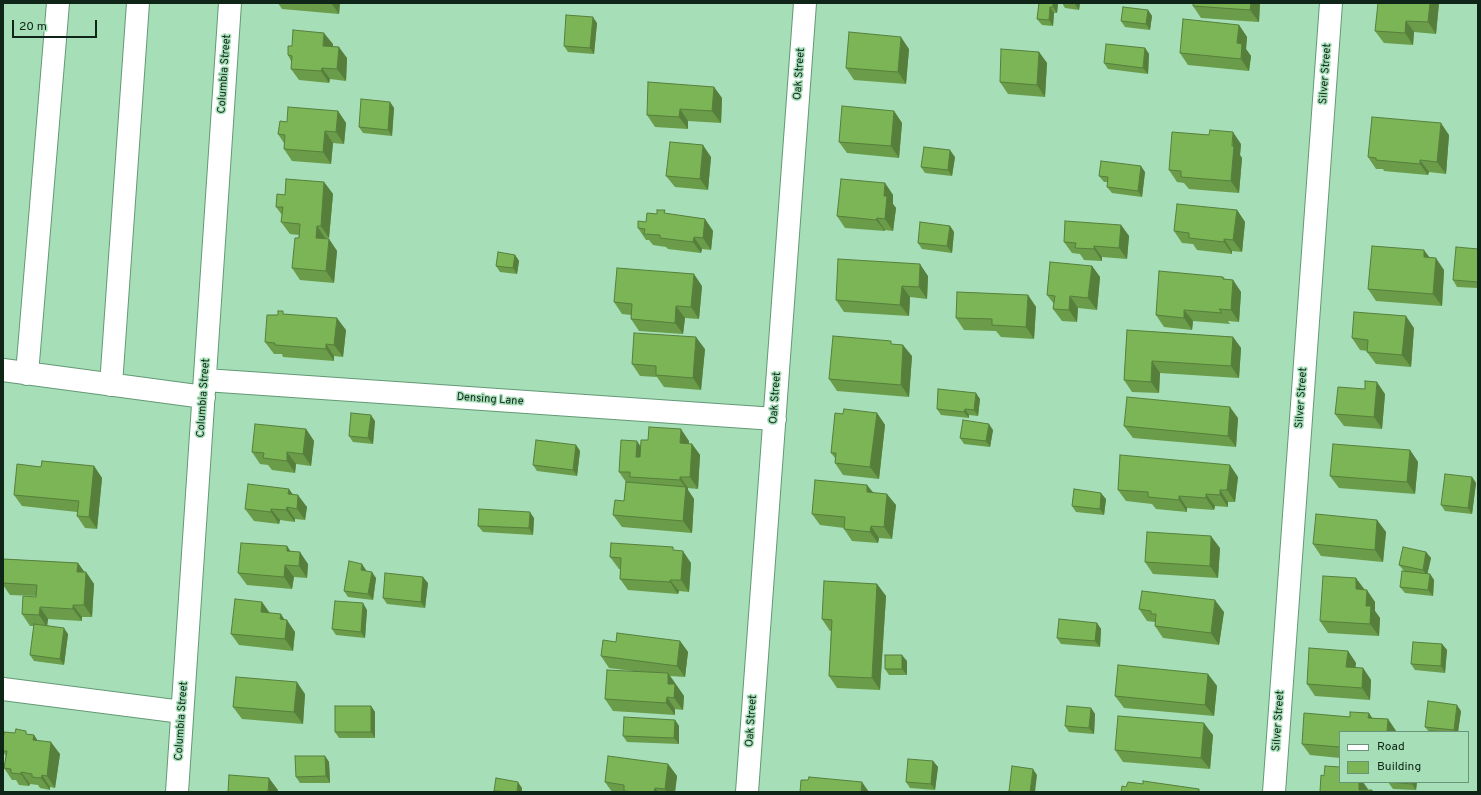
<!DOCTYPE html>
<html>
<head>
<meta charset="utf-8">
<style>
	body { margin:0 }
	#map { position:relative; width:1481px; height:795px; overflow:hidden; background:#a5deb7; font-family:Overpass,sans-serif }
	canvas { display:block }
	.frame { position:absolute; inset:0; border:4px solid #0f2517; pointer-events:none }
	.legend { position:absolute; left:1339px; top:731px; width:130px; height:52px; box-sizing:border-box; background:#a5deb7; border:1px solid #699477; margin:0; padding:5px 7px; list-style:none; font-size:12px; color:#0f2517 }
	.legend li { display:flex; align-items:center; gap:8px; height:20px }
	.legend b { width:20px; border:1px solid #699477 }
	.scale { position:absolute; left:12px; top:20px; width:85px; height:18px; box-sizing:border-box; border:2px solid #0f2517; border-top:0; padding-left:5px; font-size:12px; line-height:14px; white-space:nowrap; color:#0f2517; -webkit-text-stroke:3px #a5deb7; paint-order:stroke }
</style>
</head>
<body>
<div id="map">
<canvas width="1481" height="795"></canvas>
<div class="frame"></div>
<ul class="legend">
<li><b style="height:5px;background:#fff"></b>Road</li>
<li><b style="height:11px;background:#7bb555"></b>Building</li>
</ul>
<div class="scale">20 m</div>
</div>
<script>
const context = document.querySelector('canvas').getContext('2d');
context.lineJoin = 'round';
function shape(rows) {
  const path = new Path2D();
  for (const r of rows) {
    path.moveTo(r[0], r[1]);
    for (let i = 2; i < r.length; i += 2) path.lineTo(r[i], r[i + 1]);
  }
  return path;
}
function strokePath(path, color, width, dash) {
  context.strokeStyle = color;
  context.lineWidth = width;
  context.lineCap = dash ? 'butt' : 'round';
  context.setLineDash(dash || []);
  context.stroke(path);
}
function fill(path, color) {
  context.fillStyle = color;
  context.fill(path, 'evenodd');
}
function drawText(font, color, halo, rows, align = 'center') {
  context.font = font + ' Overpass,sans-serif';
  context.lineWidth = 3;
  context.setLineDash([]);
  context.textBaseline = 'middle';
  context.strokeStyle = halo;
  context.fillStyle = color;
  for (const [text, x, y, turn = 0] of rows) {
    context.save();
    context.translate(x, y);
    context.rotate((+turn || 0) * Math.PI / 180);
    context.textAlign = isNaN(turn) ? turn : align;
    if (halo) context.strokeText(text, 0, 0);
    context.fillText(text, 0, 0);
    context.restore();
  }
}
const minor = shape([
	[3,370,204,397],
	[27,374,58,3],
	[205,380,775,419],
	[111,385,138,3],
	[3,689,182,712],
	[177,792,230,3],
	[747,792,805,3],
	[1274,792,1331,3]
]);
const wall = shape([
	[278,3,340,3,339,14,282,9],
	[1039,3,1058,3,1057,13,1054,13,1053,26,1042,25,1037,19],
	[1062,3,1080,3,1079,10,1065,8],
	[1260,3,1259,22,1201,18,1193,6],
	[1439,3,1436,34,1414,32,1413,45,1384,43,1375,31],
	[1148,10,1152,16,1150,30,1125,27,1121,21],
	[597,23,594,54,568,52,564,46],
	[1239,25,1247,37,1246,49,1251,56,1249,71,1188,65,1180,53],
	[333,44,332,46,347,58,346,81,330,79,329,83,299,80,291,69,291,61,288,55],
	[1145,48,1149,54,1148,74,1108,69,1104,63],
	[909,49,906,84,854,80,846,68],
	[1039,52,1047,63,1045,97,1008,94,1000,82],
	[714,87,722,98,721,123,688,121,688,129,655,127,647,115],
	[390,102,394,108,392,136,363,133,359,127],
	[338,111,346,123,344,144,333,143,331,164,292,161,284,149,284,143,278,134,287,122],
	[894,111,902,123,899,158,847,153,839,142],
	[1449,135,1446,174,1429,172,1428,175,1384,171,1383,169,1376,169,1368,157],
	[1241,144,1240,155,1242,158,1239,193,1189,189,1184,183,1177,182,1169,170],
	[711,157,708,190,675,187,666,176],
	[955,157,952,176,925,173,921,167],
	[1145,172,1142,197,1112,193,1107,187,1108,182,1104,182,1099,176],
	[324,182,333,194,329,238,325,238,329,239,337,251,334,283,300,280,292,268,299,235,290,234,281,222,282,215,276,207,285,195],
	[885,183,893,195,893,204,896,208,893,231,885,230,885,231,845,228,837,216],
	[1237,210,1245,222,1242,252,1232,251,1232,254,1197,250,1193,244,1182,243,1174,231],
	[657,214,667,214,705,219,713,231,711,250,702,249,701,253,668,249,666,247,653,245,649,240,646,240,638,228],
	[1121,225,1129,236,1127,259,1102,257,1102,261,1084,260,1080,254,1072,253,1064,242],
	[950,226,954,232,952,253,922,249,918,243],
	[1478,249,1478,288,1457,287,1453,280],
	[515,255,519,261,517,274,500,272,496,266],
	[1429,257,1444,270,1442,306,1376,301,1368,289],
	[1092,266,1100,277,1097,310,1078,308,1077,322,1062,321,1053,309,1054,304,1047,295],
	[928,276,927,299,910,297,909,316,844,312,836,300],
	[1223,277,1225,279,1233,280,1241,292,1239,322,1228,321,1230,324,1193,321,1192,330,1164,327,1156,315],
	[702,286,699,319,685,318,683,334,639,331,631,319,631,315,622,314,614,302],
	[1028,295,1036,307,1034,339,1001,337,996,331,964,330,956,318],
	[286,314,346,330,343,357,334,356,334,361,283,357,282,354,274,354,265,342,278,315],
	[1414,328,1411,367,1376,364,1367,352,1368,351,1360,350,1352,338],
	[1127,330,1233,337,1241,348,1239,378,1160,373,1159,393,1132,392,1124,380],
	[705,349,701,390,664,387,657,377,640,376,632,364],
	[912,356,909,397,837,391,829,379],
	[1385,394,1382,429,1344,426,1335,414],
	[980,399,978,416,969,415,969,418,941,415,937,409],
	[877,413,885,425,879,479,843,475,835,463,835,458,831,453,843,414],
	[1238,418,1236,447,1133,438,1124,426],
	[375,421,373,444,353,442,349,436],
	[306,429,314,441,311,466,296,464,295,473,272,470,268,465,260,464,252,452],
	[993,430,990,447,964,444,960,438],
	[689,441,689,444,692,444,700,455,698,489,688,488,688,490,694,499,692,533,622,527,613,515,624,501,626,482,619,472,641,447],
	[576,445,580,451,577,476,537,471,533,465],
	[1410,450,1418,462,1415,494,1339,488,1330,476],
	[94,466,102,478,97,529,85,528,77,516,77,512,22,506,14,495,41,467],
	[1238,477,1235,502,1228,502,1228,507,1215,506,1214,510,1187,508,1187,512,1156,509,1152,504,1126,501,1118,490],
	[1472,477,1476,483,1472,514,1445,511,1441,505],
	[867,485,873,492,896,505,892,539,879,538,878,543,852,541,844,529,844,528,820,525,812,514],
	[293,495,307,507,305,520,295,519,295,522,280,520,279,524,254,521,245,509],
	[1106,499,1104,515,1076,512,1072,506],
	[534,518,533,535,483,532,478,526],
	[1377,520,1386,532,1383,562,1321,556,1313,544],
	[287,546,290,551,308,564,307,578,294,577,292,589,247,585,238,573],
	[1220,548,1218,578,1153,574,1145,562],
	[675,551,691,563,689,592,679,591,678,594,628,590,620,579,620,569,619,569,610,557],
	[1426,552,1431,558,1427,574,1430,574,1434,580,1433,596,1405,593,1400,587,1404,571,1399,565],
	[3,559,78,563,84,572,86,572,94,584,92,617,82,617,82,621,48,619,47,625,68,634,64,665,34,661,30,655,34,626,30,626,22,614,36,597,36,596,10,595,3,585],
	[366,570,366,571,376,578,373,600,348,597,344,591],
	[428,583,425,608,387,604,383,598],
	[877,584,886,596,880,690,837,688,829,676,831,631,830,631,822,619],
	[1365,590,1375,602,1375,611,1380,618,1379,636,1328,633,1320,621],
	[262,602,270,613,285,620,295,632,293,651,239,645,231,634],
	[1139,609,1224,612,1219,645,1163,638,1155,626,1155,622,1147,621],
	[367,610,365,638,336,635,332,629],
	[1097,623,1101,629,1100,647,1061,644,1057,638],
	[680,641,688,652,685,677,670,676,684,696,683,710,675,709,675,715,613,711,605,699,633,671,609,668,601,656,616,642],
	[1442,644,1447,650,1445,673,1415,670,1411,664],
	[1348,651,1356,663,1355,668,1363,668,1371,680,1370,700,1315,696,1307,684],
	[907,661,907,675,889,675,885,669],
	[1208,674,1217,686,1214,716,1124,708,1115,696],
	[305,694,303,724,242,719,233,707],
	[371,706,375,712,375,738,339,738,335,732],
	[1091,708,1095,714,1094,734,1069,732,1065,726],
	[1461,711,1458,732,1429,732,1425,727],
	[1350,717,1388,719,1396,731,1396,732,1340,732,1340,758,1310,755,1302,744],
	[675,720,679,726,679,744,627,742,623,736],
	[15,733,34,735,37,740,60,754,55,788,50,787,50,790,40,788,38,785,30,784,29,786,19,785,16,780,12,780,4,768,6,756,3,752,3,742],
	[1213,735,1210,769,1123,762,1115,750],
	[325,756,329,762,330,783,300,783,296,777],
	[933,761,938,767,935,790,910,788,906,782],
	[668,764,677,776,675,792,612,792,605,782],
	[1388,782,1417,782,1416,790,1393,789]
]);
const shadedWall = shape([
	[331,3,340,3,339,14],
	[1053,3,1058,3,1057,13,1053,7],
	[1075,3,1080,3,1079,10,1075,4],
	[1251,3,1260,3,1259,22,1250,10],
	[1430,3,1439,3,1436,34,1428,22],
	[1050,7,1054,13,1053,26,1049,20],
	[1148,10,1152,16,1150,30,1146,24],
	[593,17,597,23,594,54,590,48],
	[1406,21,1414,32,1413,45,1405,33],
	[1239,25,1247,37,1246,49,1251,56,1249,71,1241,59,1237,43],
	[324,33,333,44,332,57,323,46],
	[901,37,909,49,906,84,898,72],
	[339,47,347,58,346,81,337,69],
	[1145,48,1149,54,1148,74,1143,68],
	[1039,52,1047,63,1045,97,1037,85],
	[322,68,330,79,329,83,321,71],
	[714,87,722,98,721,123,712,111],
	[390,102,394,108,392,136,388,130],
	[680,109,688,121,688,129,679,117],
	[338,111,346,123,344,144,336,132],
	[894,111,902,123,899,158,891,146],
	[1441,123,1449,135,1446,174,1437,162],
	[325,131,333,143,331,164,323,152],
	[1233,132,1241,144,1240,155,1242,158,1239,193,1231,181],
	[703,145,711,157,708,190,700,179],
	[950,150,955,157,952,176,948,170],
	[1420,160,1429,172,1428,175,1420,164],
	[1141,166,1145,172,1142,197,1138,191],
	[324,182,333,194,329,238,321,226],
	[885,183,893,195,893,204,896,208,893,231,885,219,884,196],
	[1237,210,1245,222,1242,252,1233,240],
	[877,218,885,230,885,231,876,220],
	[705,219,713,231,711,250,703,238],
	[1121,225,1129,236,1127,259,1119,248],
	[317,226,325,238,324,249,316,238],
	[950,226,954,232,952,253,947,246],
	[694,237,702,249,701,253,693,242],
	[329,239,337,251,334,283,326,271],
	[1224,239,1232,251,1232,254,1224,242],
	[1094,246,1102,257,1102,261,1094,249],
	[1424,250,1433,262,1424,257],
	[515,255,519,261,517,274,513,268],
	[1436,258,1444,270,1442,306,1433,294],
	[920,264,928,276,927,299,919,287],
	[1092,266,1100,277,1097,310,1088,298],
	[694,274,702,286,699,319,691,307],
	[1233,280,1241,292,1239,322,1231,310],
	[902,286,910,297,909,316,900,305],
	[1028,295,1036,307,1034,339,1026,327],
	[1070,296,1078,308,1077,322,1069,310],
	[676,306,685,318,683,334,675,323],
	[1184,310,1193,321,1192,330,1184,318],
	[1406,316,1414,328,1411,367,1402,355],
	[337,318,346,330,343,357,334,345],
	[696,337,705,349,701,390,693,378],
	[1233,337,1241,348,1239,378,1231,366],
	[326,344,334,356,334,361,326,349],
	[903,345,912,356,909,397,901,385],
	[1152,361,1160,373,1159,393,1151,382],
	[1377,382,1385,394,1382,429,1374,417],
	[976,393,980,399,978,416,974,410],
	[1230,407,1238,418,1236,447,1228,436],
	[965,409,969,415,969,418,964,412],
	[877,413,885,425,879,479,870,467],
	[371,415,375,421,373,444,368,438],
	[989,424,993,430,990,447,986,441],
	[306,429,314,441,311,466,303,454],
	[681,429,689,441,688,455,680,443],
	[637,441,645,453,644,469,636,457],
	[692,444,700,455,698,489,690,477],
	[576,445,580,451,577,476,573,470],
	[1410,450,1418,462,1415,494,1407,482],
	[287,452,296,464,295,473,287,461],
	[1230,465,1238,477,1235,502,1227,490],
	[94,466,102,478,97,529,89,517],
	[680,477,688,488,688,490,694,499,692,533,683,521,686,488,680,480],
	[1472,477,1476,483,1472,514,1468,508],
	[867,485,876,497,867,492],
	[289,489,297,500,288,494],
	[1220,490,1228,502,1228,507,1220,495],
	[1101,493,1106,499,1104,515,1100,509],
	[887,494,896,505,892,539,884,527],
	[1206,494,1215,506,1214,510,1206,498],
	[298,495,307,507,305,520,297,509],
	[1179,496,1187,508,1187,512,1179,500],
	[287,507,295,519,295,522,286,510],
	[271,509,280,520,279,524,271,512],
	[530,512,534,518,533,535,529,528],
	[1377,520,1386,532,1383,562,1375,550],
	[871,526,879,538,878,543,870,532],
	[1211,536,1220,548,1218,578,1210,566],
	[287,546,295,558,287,551],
	[683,551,691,563,689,592,681,580],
	[300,552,308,564,307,578,299,566],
	[1426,552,1431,558,1427,576,1423,570],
	[78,563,86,574,86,572,94,584,92,617,84,605,77,572],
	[362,564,366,570,365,576,361,570],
	[285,565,294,577,292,589,284,577],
	[372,572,376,578,373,600,368,594],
	[1430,574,1434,580,1433,596,1428,590],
	[423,577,428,583,425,608,421,602],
	[1356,578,1365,590,1356,589],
	[670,580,679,591,678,594,670,582],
	[877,584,886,596,880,690,872,678],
	[1367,590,1375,602,1375,611,1380,618,1379,636,1370,624,1366,606],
	[1215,600,1224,612,1219,645,1211,633],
	[262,602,270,614,261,612],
	[363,603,367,610,365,638,361,632],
	[73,605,82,617,82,621,73,609],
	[40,607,48,619,47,627,39,615],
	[281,614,286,622,287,620,295,632,293,651,285,639,280,619],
	[1097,623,1101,629,1100,647,1095,641],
	[64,628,68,634,64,665,60,659],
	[680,641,688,652,685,677,677,666],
	[1442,644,1447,650,1445,673,1441,666],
	[1348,651,1356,663,1354,679,1346,667],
	[902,655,907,661,907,675,902,669],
	[1363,668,1371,680,1370,700,1362,688],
	[668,673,684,696,683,710,674,698,668,684],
	[1208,674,1217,686,1214,716,1205,705],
	[297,682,305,694,303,724,294,712],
	[667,697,675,709,675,715,666,703],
	[1457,705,1461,711,1458,732,1455,732,1454,730],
	[371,706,375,712,375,738,371,732],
	[1091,708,1095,714,1094,734,1089,728],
	[1369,713,1377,725,1368,718],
	[1388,719,1396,731,1396,732,1387,732],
	[675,720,679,726,679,744,674,738],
	[1204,723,1213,735,1210,769,1201,758],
	[34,735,42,747,33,740],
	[51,742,60,754,55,788,47,776],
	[325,756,329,762,330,783,326,776],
	[933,761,938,767,935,790,931,784],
	[668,764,677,776,675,792,667,792,665,789],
	[1033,769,1037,775,1035,792,1030,792],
	[21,772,30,784,29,786,21,774],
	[42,775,50,787,50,790,41,778],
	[269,778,278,790,277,792,268,792],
	[518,782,522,788,522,792,517,792],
	[862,782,869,792,861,792],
	[1359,782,1363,782,1368,789,1367,792,1359,790],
	[1412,782,1417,782,1416,790,1412,784],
	[655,788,658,792,654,792]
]);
const building = shape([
	[1039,3,1053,3,1053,7,1050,7,1049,20,1037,19,1039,3],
	[1193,3,1251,3,1250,10,1193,6,1193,3],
	[1378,3,1430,3,1428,22,1406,21,1405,33,1375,31,1378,3],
	[1123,7,1148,10,1146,24,1121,21,1123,7],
	[566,15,593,17,590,48,564,46,566,15],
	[1183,19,1239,25,1237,43,1242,44,1241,59,1180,53,1183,19],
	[293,30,324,33,323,46,339,47,337,69,322,68,321,71,291,69,292,56,288,55,288,46,292,46,293,30],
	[849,32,901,37,898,72,846,68,849,32],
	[1106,44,1145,48,1143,68,1104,63,1106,44],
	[1001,49,1039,52,1037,85,1000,82,1001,49],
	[648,82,714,87,712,111,680,109,679,117,647,115,648,82],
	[361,99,390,102,388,130,359,127,361,99],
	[842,106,894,111,891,146,839,142,842,106],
	[288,107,338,111,336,132,325,131,323,152,284,149,285,135,278,134,280,121,287,122,288,107],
	[1372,117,1441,123,1437,162,1420,160,1420,164,1376,160,1376,158,1368,157,1372,117],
	[1210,130,1233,132,1232,146,1234,146,1231,181,1181,177,1181,171,1169,170,1172,132,1209,135,1210,130],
	[670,142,703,145,700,179,666,176,670,142],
	[924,147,950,150,948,170,921,167,924,147],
	[1101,161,1141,166,1138,191,1107,187,1108,177,1099,176,1101,161],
	[286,179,324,182,321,226,317,226,316,238,329,239,326,271,292,268,295,238,299,238,300,224,281,222,283,207,276,207,277,194,285,195,286,179],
	[841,179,885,183,884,196,887,196,885,219,877,218,876,220,837,216,841,179],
	[1177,204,1237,210,1233,240,1224,239,1224,242,1189,238,1189,233,1174,231,1177,204],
	[657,210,665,210,664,213,705,219,703,238,694,237,693,242,660,238,660,235,644,234,645,229,638,228,638,221,646,222,647,213,657,214,657,210],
	[1065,221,1121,225,1119,248,1094,246,1094,249,1075,248,1076,243,1064,242,1065,221],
	[920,222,950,226,947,246,918,243,920,222],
	[1372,246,1424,250,1424,257,1436,258,1433,294,1368,289,1372,246],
	[1456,247,1478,249,1478,282,1453,280,1456,247],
	[498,252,515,255,513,268,496,266,498,252],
	[838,259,920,264,919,287,902,286,900,305,836,300,838,259],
	[1050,262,1092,266,1088,298,1070,296,1069,310,1053,309,1055,296,1047,295,1050,262],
	[617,268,694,274,691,307,676,306,675,323,631,319,632,304,614,302,617,268],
	[1159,271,1223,277,1223,279,1233,280,1231,310,1219,309,1222,313,1184,310,1184,318,1156,315,1159,271],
	[957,292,1028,295,1026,327,992,325,992,319,956,318,957,292],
	[278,311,283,311,283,314,337,318,334,345,326,344,326,349,275,345,275,343,265,342,267,315,278,315,278,311],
	[1354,312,1406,316,1402,355,1367,352,1368,340,1352,338,1354,312],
	[1127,330,1233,337,1231,366,1152,361,1151,382,1124,380,1127,330],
	[634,333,696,337,693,378,656,375,656,366,632,364,634,333],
	[833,336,891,341,891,344,903,345,901,385,829,379,833,336],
	[1365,381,1377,382,1374,417,1335,414,1338,387,1365,389,1365,381],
	[938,389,976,393,974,410,965,409,964,412,937,409,938,389],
	[1127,397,1230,407,1228,436,1124,426,1127,397],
	[844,409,877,413,870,467,835,463,836,453,831,453,835,413,843,414,844,409],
	[351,413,371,415,368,438,349,436,351,413],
	[963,420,989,424,986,441,960,438,963,420],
	[255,424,306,429,303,454,287,452,287,461,263,458,264,453,252,452,255,424],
	[649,427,681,429,680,443,692,444,690,477,680,477,680,480,630,477,630,472,619,472,621,440,637,441,636,457,640,457,641,440,648,440,649,427],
	[536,440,576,445,573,470,533,465,536,440],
	[1333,444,1410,450,1407,482,1330,476,1333,444],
	[1120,455,1230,465,1227,490,1220,490,1220,495,1206,494,1206,498,1179,496,1179,500,1148,497,1148,492,1118,490,1120,455],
	[42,461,94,466,89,517,77,516,79,501,14,495,17,464,41,467,42,461],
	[1445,474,1472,477,1468,508,1441,505,1445,474],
	[815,480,867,485,867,492,887,494,884,527,871,526,870,532,844,529,845,517,812,514,815,480],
	[626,482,686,487,683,521,613,515,615,500,624,501,626,482],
	[248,484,289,489,288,494,298,495,297,509,287,507,286,510,271,509,271,512,245,509,248,484],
	[1074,489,1101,493,1100,509,1072,506,1074,489],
	[479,509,530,512,529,528,478,526,479,509],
	[1316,514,1377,520,1375,550,1313,544,1316,514],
	[1147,532,1211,536,1210,566,1145,562,1147,532],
	[241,543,287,546,287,551,300,552,299,566,285,565,284,577,238,573,241,543],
	[611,543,673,547,673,550,683,551,681,580,670,580,670,582,620,579,621,558,610,557,611,543],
	[1403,547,1426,552,1423,570,1399,565,1403,547],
	[3,559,78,563,77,572,86,572,84,605,73,605,73,609,40,607,39,615,22,614,23,596,36,597,37,585,3,583,3,559],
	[349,561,362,564,361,570,372,572,368,594,344,591,349,561],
	[1402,571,1430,574,1428,590,1400,587,1402,571],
	[385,573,423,577,421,602,383,598,385,573],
	[1323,576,1356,578,1356,589,1367,590,1366,606,1371,606,1370,624,1320,621,1323,576],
	[824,581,877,584,872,678,829,676,832,620,822,619,824,581],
	[1142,591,1215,600,1211,633,1155,626,1156,614,1151,614,1151,611,1139,609,1142,591],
	[235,599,262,602,261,612,281,614,280,619,287,620,285,639,231,634,235,599],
	[335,601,363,603,361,632,332,629,335,601],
	[1059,619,1097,623,1095,641,1057,638,1059,619],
	[34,624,64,628,60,659,30,655,34,624],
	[617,633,680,641,677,666,601,656,603,640,616,642,617,633],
	[1413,642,1442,644,1441,666,1411,664,1413,642],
	[1309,648,1348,651,1346,667,1363,668,1362,688,1307,684,1309,648],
	[885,655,902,655,902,669,885,669,885,655],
	[1118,665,1208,674,1205,705,1115,696,1118,665],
	[607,670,668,673,668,684,675,684,674,698,667,697,666,703,605,699,607,670],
	[236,677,297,682,294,712,233,707,236,677],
	[1428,701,1457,705,1454,730,1425,727,1428,701],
	[335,706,371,706,371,732,335,732,335,706],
	[1067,706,1091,708,1089,728,1065,726,1067,706],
	[1350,712,1369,713,1368,718,1388,719,1387,732,1340,732,1340,747,1302,744,1304,713,1350,717,1350,712],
	[1118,716,1204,723,1201,758,1115,750,1118,716],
	[624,717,675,720,674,738,623,736,624,717],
	[16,729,26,731,26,734,34,735,33,740,51,742,47,776,42,775,41,778,32,777,32,774,21,772,21,774,11,773,11,769,4,768,7,751,3,751,3,742,4,732,15,733,16,729],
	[1431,731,1444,732,1431,732,1431,731],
	[295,756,325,756,326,776,296,777,295,756],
	[608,756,668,764,665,789,655,788,654,792,635,792,624,791,624,785,605,782,608,756],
	[908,759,933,761,931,784,906,782,908,759],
	[1012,766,1033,769,1030,792,1017,792,1009,791,1012,766],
	[1325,766,1340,767,1340,782,1359,782,1359,790,1372,790,1372,792,1320,792,1321,775,1324,776,1325,766],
	[229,775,269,778,268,792,228,792,229,775],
	[809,777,862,782,861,792,800,792,801,780,808,780,809,777],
	[496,778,518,782,517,792,494,791,496,778],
	[1143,781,1199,789,1199,792,1121,792,1122,786,1126,787,1128,782,1143,784,1143,781],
	[1388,782,1412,782,1412,784,1388,782]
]);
const streetNames = [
	["Columbia Street",225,74,-86],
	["Oak Street",800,74,-86],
	["Silver Street",1326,74,-86],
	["Columbia Street",204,398,-86],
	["Oak Street",776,398,-86],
	["Silver Street",1302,398,-86],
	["Densing Lane",490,400,4],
	["Columbia Street",182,721,-86],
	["Oak Street",752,721,-86],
	["Silver Street",1279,721,-86]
];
strokePath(minor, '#639975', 24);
strokePath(minor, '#fff', 22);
fill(wall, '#6a9c49');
fill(shadedWall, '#567f3c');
fill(building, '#7bb555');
strokePath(building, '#567f3c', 1);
drawText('11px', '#0f2517', '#a5deb7', streetNames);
</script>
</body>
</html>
